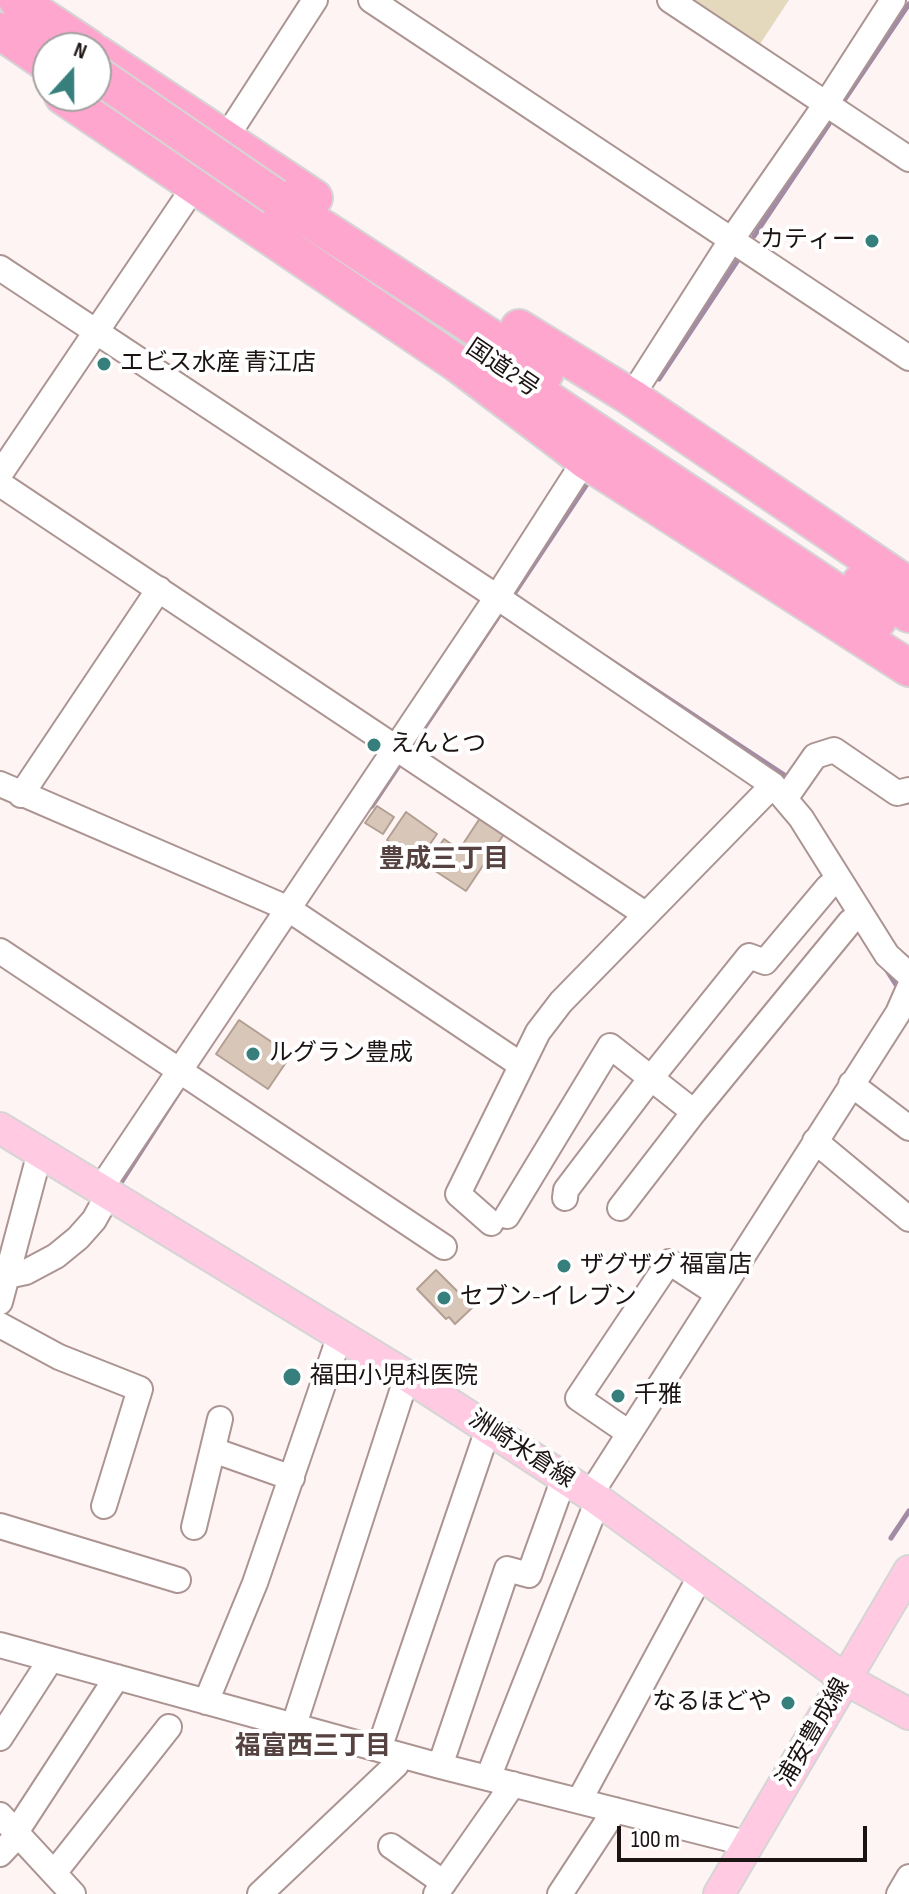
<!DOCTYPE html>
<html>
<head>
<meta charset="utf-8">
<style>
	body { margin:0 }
	#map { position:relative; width:909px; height:1894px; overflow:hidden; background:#fef4f3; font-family:"Sofia Sans Condensed",sans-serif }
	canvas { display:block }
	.north { position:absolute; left:32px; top:32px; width:80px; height:80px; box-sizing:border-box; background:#fff; border:2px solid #a4a1a1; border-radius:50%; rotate:21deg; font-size:22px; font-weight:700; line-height:32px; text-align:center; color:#1c1313 }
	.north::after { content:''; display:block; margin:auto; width:28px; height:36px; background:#377f7c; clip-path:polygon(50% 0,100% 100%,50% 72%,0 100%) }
	.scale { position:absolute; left:617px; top:1826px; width:250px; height:36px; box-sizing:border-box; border:4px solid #1c1313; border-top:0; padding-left:10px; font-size:24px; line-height:28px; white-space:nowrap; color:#1c1313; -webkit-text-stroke:6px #fff; paint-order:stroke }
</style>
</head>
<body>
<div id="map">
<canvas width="909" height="1894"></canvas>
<div class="north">N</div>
<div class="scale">100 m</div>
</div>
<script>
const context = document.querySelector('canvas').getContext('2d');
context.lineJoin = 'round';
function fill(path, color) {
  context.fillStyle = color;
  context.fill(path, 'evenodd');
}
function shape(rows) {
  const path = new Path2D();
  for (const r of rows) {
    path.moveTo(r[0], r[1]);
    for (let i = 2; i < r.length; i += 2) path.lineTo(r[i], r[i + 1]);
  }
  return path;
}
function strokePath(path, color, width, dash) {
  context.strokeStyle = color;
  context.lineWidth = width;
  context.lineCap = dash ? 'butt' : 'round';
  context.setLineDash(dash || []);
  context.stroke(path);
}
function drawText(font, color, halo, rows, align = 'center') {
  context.font = font + ' "Sofia Sans Condensed","Noto Sans JP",sans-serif';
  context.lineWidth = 8;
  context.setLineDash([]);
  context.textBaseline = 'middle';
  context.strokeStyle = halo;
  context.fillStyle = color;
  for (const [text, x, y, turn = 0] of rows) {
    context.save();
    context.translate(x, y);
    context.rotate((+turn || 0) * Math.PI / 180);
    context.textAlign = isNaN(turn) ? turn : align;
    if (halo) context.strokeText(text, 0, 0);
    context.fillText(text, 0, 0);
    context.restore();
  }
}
const green = shape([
	[688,0,789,0,758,47]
]);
const stream = shape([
	[845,99,909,4],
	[754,236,829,124],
	[659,379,738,260],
	[510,600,591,478],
	[607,658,789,778],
	[410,749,502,611],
	[372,806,402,761],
	[884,966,900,991],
	[119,1186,183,1086],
	[891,1538,909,1511]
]);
const building = shape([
	[377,806,394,817,383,834,365,823,377,806],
	[406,812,437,834,418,861,387,840,406,812],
	[484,812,508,828,466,891,426,865,444,839,466,854,470,849,463,844,484,812],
	[239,1020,291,1055,268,1089,216,1054,239,1020],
	[436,1270,473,1307,455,1324,449,1317,446,1319,417,1289,436,1270]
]);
const minor = shape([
	[371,0,909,358],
	[670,0,909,159],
	[0,268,503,601,773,785,801,818,887,955,909,975],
	[631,397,732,239,826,104,893,0],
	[0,474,196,184,315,0],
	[0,484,645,914],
	[0,784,287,908,521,1065],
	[21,795,159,589],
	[785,799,815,756,834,750,897,793,909,790],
	[0,951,444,1247],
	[851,1084,909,1128],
	[815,1141,909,1219],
	[101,1188,497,597,585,460],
	[565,1198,566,1190,651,1078,749,956,765,962,828,887,838,880],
	[620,1208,694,1112,850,922,860,914],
	[507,1216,610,1046,694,1112],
	[491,1223,458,1194,538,1032,561,1002,773,785],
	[7,1276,26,1272,56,1256,78,1238,94,1220,109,1193],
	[0,1302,40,1152],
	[0,1325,59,1357,140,1389,104,1506],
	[629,1433,578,1398,669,1262,718,1294],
	[213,1450,292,1478],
	[590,1495,898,1013,909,988],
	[0,1526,178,1580],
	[194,1527,220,1419],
	[0,1645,440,1766,749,1844],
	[206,1702,255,1583,340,1335],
	[294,1725,407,1376],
	[0,1738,51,1659],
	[379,1749,488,1429],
	[440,1766,507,1569,529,1575,564,1478],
	[488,1778,598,1500],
	[579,1801,701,1575],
	[0,1815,73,1894],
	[16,1832,117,1677],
	[391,1846,444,1883],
	[0,1854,18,1835],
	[54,1873,169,1727],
	[260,1894,396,1765,400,1755],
	[436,1894,513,1784],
	[560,1894,615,1810],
	[899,1894,909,1877]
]);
const major = shape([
	[0,1128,407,1376,598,1500,845,1679,909,1714],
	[719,1894,909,1571]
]);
const highway = shape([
	[17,0,89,48],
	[0,31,48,64],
	[96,53,314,198],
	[63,96,458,364,585,460,909,668],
	[275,197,545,373],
	[519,328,631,397,909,586],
	[505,371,878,620],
	[861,582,909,614]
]);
const highwayBridge = shape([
	[96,74,275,197]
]);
const markers = [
	[872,241,8,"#377f7c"],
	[104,364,8,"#377f7c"],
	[374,745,8,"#377f7c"],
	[253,1054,8,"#377f7c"],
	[564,1266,8,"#377f7c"],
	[444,1298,8,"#377f7c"],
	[292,1377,10,"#377f7c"],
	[618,1396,8,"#377f7c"],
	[788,1703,8,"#377f7c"]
];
const poiNames = [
	["カティー",856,241,"right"],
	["エビス水産 青江店",120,364],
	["えんとつ",390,745],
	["ルグラン豊成",269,1054],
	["ザグザグ 福富店",580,1266],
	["セブン-イレブン",460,1298],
	["福田小児科医院",310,1377],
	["千雅",634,1396],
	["なるほどや",772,1703,"right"]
];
const streetNames = [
	["国道2号",502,369,34],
	["洲崎米倉線",521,1450,33],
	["浦安豊成線",814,1733,-60]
];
const neighbourhoodNames = [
	["豊成三丁目",444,860],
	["福富西三丁目",313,1747]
];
fill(green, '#e4d9bc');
strokePath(stream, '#a28ca5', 5);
fill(building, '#d8c6b8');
strokePath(building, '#b19f92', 2);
strokePath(minor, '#ab9492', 28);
strokePath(major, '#d6d5d5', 34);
strokePath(highway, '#d6d5d5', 40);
strokePath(minor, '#fff', 24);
strokePath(major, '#ffcae2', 30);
strokePath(highway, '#ffa6ce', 36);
strokePath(highwayBridge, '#d6d5d5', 40, []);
strokePath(highwayBridge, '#ffa6ce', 36);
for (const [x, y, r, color] of markers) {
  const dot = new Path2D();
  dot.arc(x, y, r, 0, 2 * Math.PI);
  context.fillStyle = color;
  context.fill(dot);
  strokePath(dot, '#fff', 3);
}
drawText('24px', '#1c1313', '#fff', poiNames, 'left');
drawText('24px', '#1c1313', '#fff', streetNames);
drawText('bold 26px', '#564240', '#fff', neighbourhoodNames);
</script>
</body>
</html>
